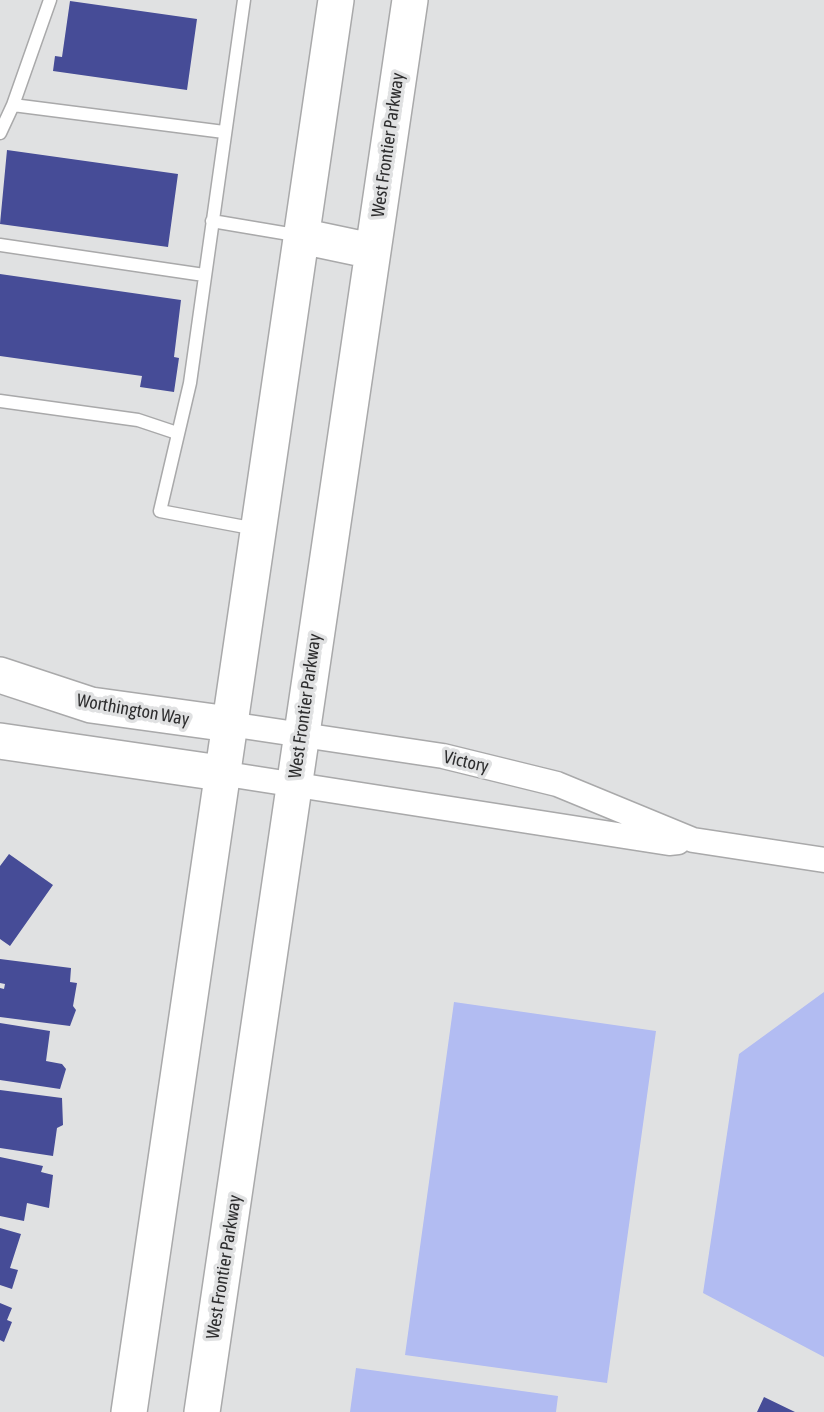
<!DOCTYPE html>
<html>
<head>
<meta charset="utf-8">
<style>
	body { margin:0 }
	canvas { display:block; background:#e0e1e2 }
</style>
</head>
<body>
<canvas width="824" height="1412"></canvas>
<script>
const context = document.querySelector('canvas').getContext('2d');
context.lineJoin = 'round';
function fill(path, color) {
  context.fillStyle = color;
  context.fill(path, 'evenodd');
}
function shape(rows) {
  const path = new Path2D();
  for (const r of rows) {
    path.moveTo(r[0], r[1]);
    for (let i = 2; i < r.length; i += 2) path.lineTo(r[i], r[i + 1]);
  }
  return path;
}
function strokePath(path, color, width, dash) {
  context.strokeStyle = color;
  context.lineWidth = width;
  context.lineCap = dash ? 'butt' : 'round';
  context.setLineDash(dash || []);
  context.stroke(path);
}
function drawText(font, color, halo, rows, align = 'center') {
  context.font = font + ' "Asap Condensed",sans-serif';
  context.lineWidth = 7;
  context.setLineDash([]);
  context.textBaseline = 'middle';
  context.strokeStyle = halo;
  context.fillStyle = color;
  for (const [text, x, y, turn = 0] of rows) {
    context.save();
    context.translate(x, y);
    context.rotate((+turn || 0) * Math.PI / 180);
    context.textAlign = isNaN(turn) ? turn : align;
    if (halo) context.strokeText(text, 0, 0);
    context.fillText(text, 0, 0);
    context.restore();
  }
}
const green = shape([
	[824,992,824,1357,703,1293,739,1054],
	[454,1002,656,1031,607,1383,405,1355],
	[356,1368,558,1396,556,1412,350,1412]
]);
const building = shape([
	[70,1,197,19,187,90,53,71,55,56,62,57],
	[7,150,178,174,168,247,0,224],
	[0,274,181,300,174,357,179,358,174,392,140,387,142,376,0,356],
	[9,854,53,885,10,946,0,939,0,866],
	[0,959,71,968,70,982,77,983,73,1006,76,1010,70,1026,0,1017,0,988,4,989,5,984,0,983],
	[0,1023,50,1031,46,1061,62,1064,66,1069,60,1089,0,1080],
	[0,1090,62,1098,63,1125,57,1128,53,1156,0,1148],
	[0,1157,43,1166,41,1172,53,1175,49,1208,27,1203,24,1221,0,1216],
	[0,1228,21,1234,10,1268,18,1270,12,1289,0,1285],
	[0,1303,12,1308,7,1320,12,1322,4,1342,0,1340],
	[764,1397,795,1412,757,1412]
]);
const lane = shape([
	[50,0,13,105,224,132],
	[244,0,190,383,160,511,256,529],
	[0,133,13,105],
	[212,221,301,236],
	[0,245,204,275],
	[0,401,138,420,177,433]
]);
const street = shape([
	[229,724,443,756,557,784,693,840,824,860],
	[220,773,669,843,678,842]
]);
const secondary = shape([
	[301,236,372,251],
	[0,675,91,705,229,724],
	[0,741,220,773],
	[129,1412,336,0],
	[202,1412,410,0]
]);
const streetNames = [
	["West Frontier Parkway",388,145,-82],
	["West Frontier Parkway",305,706,-82],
	["Worthington Way",133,710,10],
	["Victory",466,762,13],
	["West Frontier Parkway",224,1267,-81]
];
fill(green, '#b2bcf2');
fill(building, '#464c97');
strokePath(lane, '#a9a9aa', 15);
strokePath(street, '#a9a9aa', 27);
strokePath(secondary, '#a9a9aa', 38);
strokePath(lane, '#fff', 12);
strokePath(street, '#fff', 24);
strokePath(secondary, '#fff', 35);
drawText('18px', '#2d2d2e', '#e0e1e2', streetNames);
</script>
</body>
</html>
